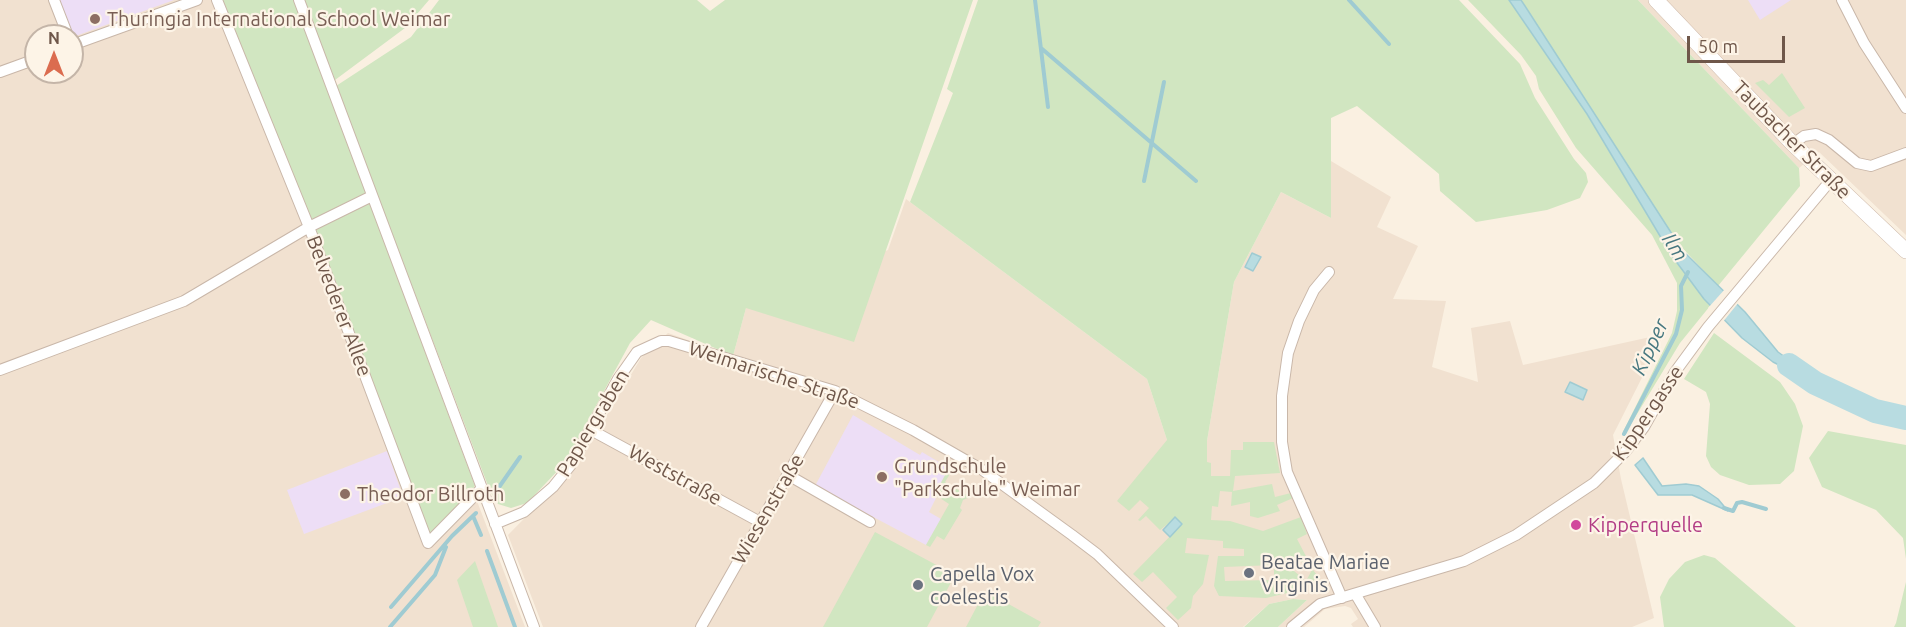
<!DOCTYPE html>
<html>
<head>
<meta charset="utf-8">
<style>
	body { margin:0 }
	#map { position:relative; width:1906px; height:627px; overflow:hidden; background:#faf0e1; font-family:Ubuntu,sans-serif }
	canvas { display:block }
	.north { position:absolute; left:24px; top:24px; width:60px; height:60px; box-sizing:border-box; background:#fdf4e7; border:2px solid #c4b5a8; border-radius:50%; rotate:0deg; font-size:16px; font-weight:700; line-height:24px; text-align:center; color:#6f574a }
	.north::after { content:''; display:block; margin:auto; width:21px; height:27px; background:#db6c4f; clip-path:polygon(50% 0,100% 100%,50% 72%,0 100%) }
	.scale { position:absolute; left:1687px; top:36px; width:98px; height:27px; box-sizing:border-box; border:3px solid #6f574a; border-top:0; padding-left:8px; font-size:18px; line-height:21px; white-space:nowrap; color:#6f574a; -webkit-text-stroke:4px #fdf4e7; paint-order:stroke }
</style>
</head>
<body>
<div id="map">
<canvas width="1906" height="627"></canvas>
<div class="north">N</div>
<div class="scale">50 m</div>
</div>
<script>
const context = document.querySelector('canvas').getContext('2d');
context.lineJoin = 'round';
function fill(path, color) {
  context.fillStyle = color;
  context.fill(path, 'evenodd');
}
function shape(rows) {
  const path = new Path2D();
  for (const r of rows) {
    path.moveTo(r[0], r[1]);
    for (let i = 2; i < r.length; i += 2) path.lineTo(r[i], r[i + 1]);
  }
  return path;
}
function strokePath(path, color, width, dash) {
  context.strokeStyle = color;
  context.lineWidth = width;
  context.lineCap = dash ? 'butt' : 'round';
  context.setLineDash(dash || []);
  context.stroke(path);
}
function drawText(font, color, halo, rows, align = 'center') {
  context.font = font + ' Ubuntu,sans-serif';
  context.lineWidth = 4.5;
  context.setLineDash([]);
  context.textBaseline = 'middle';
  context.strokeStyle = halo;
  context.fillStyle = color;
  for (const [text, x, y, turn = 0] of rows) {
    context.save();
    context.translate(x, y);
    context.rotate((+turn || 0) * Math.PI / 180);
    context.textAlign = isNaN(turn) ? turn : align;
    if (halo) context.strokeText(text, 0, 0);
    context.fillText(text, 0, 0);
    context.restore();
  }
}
const residential = shape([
	[0,0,286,0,525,627,0,627],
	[36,36,72,36,72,72,36,72],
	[1638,0,1906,0,1906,235,1819,152,1799,168],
	[1331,161,1391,197,1377,227,1418,246,1393,299,1446,301,1432,367,1478,382,1471,328,1510,321,1523,365,1664,334,1613,435,1621,479,1654,618,1632,627,1353,627,1351,624,1358,619,1351,608,1345,606,1325,609,1304,627,1278,627,1307,600,1293,599,1269,604,1243,627,543,627,508,535,577,465,641,358,668,333,733,356,746,308,888,250,906,199,1147,379,1167,440,1207,441,1234,282,1281,192,1331,218]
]);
const education = shape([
	[59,0,174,0,73,37],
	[1748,0,1791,0,1760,20],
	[853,415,920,455,922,452,949,468,937,490,937,496,929,512,941,519,926,545,815,486],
	[387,451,403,497,304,534,287,490]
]);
const green = shape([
	[223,0,294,0,475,486,429,537,311,220],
	[304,0,429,0,405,28,335,80],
	[439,0,697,0,710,11,725,0,973,0,854,342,746,308,733,356,651,320,630,343,565,463,527,503,511,508,498,504,490,491,336,86,411,37],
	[978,0,1459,0,1520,64,1535,98,1574,159,1586,173,1588,182,1580,198,1547,210,1476,222,1440,191,1439,174,1357,106,1331,118,1331,218,1281,192,1234,282,1207,441,1207,462,1211,463,1211,476,1230,476,1231,450,1243,450,1243,442,1274,442,1280,473,1235,476,1233,491,1272,484,1275,497,1291,493,1293,498,1277,505,1280,511,1258,518,1250,516,1250,502,1231,506,1232,492,1220,491,1218,507,1212,506,1211,520,1230,521,1263,531,1301,517,1307,534,1297,539,1309,562,1314,566,1313,570,1320,579,1321,586,1314,588,1306,582,1300,590,1266,598,1219,596,1214,586,1218,556,1244,556,1244,549,1223,548,1223,541,1187,538,1185,553,1209,555,1203,584,1193,596,1191,608,1178,620,1166,608,1177,597,1153,572,1142,582,1133,574,1182,524,1175,518,1160,530,1146,516,1140,521,1138,520,1149,508,1140,500,1129,511,1117,501,1167,440,1147,379,910,202,953,93,947,89],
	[1296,557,1312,570,1306,581,1288,566],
	[1274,565,1274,580,1225,581,1224,567],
	[1468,0,1509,0,1587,114,1672,256,1710,306,1680,343,1625,434,1623,432,1672,333,1677,311,1677,283,1652,235,1576,148,1539,89,1536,76,1521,55],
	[1521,0,1638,0,1799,168,1800,186,1718,286,1672,237],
	[1782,73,1805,108,1789,117,1755,83,1763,80,1769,85],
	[1714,333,1780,382,1795,404,1803,426,1794,471,1780,484,1749,485,1720,475,1711,467,1706,456,1710,404,1706,392,1684,379],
	[1828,431,1906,445,1906,559,1903,538,1876,510,1822,487,1809,458],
	[949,468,953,469,945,482,970,497,963,500,960,508,962,510,944,540,937,536,930,547,926,545,949,504,937,496,937,490],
	[875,532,955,575,927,627,823,627],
	[1704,555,1715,558,1796,627,1664,627,1660,597,1669,579,1685,562],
	[475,561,497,624,498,627,473,627,457,580],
	[1906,582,1906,627,1894,627,1896,623],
	[985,591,1041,622,1038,627,966,627],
	[1293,599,1307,600,1278,627,1244,627,1269,604]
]);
const water = shape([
	[1509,0,1521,0,1525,6,1683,251,1745,312,1778,352,1806,372,1815,383,1773,362,1742,338,1704,299,1672,256,1587,114,1509,0],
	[1252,253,1261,257,1253,271,1245,267,1252,253],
	[1570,382,1587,390,1583,400,1565,392,1570,382],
	[1643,458,1662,486,1686,484,1699,486,1718,499,1728,511,1692,495,1658,495,1635,465,1643,458],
	[1175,517,1182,524,1170,537,1163,530,1175,517]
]);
const pier = shape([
	[1725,289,1739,302,1722,323,1708,308]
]);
const stream = shape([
	[1035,0,1048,107],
	[1349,0,1389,44],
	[1041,48,1196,181],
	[1144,181,1164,82],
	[1624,434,1676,334,1682,310,1681,286,1688,272],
	[497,490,520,457],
	[1724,508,1733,511,1737,503,1742,502,1766,509],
	[473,516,481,535],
	[487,551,515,627],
	[391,607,452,536,476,513],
	[390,627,435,575,446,547]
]);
const river = shape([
	[1789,365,1815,383,1875,411,1906,418]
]);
const street = shape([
	[54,0,68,36],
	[217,0,309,227,428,543,481,489],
	[299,0,534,627],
	[1842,0,1864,43,1906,108],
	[72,45,197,0],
	[0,72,36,59],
	[1793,144,1804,136,1816,134,1829,140,1857,163,1871,166,1906,153],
	[1329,272,1314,290,1299,321,1288,353,1282,396,1282,442,1287,472,1342,598],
	[0,370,184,301,309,227,372,196],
	[591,430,760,522],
	[788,475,870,522],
	[495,524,524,512,553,487,570,466,618,379,637,352,661,341,669,341,835,391,913,430,981,469,1072,535,1097,554,1173,627],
	[1356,595,1375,627],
	[701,627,835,391],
	[1292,627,1320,604,1464,561,1516,535,1594,483,1625,452,1644,427,1675,372,1708,327,1831,180]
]);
const secondary = shape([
	[1656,0,1793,144,1906,251]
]);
const markers = [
	[95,19,6,"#8d6e63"],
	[882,477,6,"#8d6e63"],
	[345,494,6,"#8d6e63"],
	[1576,525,6,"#d1479c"],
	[1249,573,6,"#6b7280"],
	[918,585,6,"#6b7280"]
];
const educationNames = [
	["Thuringia International School Weimar",107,19],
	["Grundschule",894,466],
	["\"Parkschule\" Weimar",894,489],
	["Theodor Billroth",357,494]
];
const streetNames = [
	["Taubacher Straße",1792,140,45],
	["Belvederer Allee",339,306,69],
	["Weimarische Straße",774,375,18],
	["Kippergasse",1648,413,-56],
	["Papiergraben",593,423,-59],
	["Weststraße",675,475,29],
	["Wiesenstraße",768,509,-60]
];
const hotelNames = [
	["Kipperquelle",1588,525]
];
const worshipNames = [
	["Beatae Mariae",1261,562],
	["Virginis",1261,585],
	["Capella Vox",930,574],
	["coelestis",930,597]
];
const waterNames = [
	["Ilm",1675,247,57],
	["Kipper",1650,347,-65]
];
fill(residential, '#f1e1d0');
fill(education, '#eddef6');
fill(green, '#d1e6c1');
fill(water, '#b8dce1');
strokePath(water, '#9fcbd2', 1.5);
fill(pier, '#faf0e1');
strokePath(stream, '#9fcbd2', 4);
strokePath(river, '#b8dce1', 24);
strokePath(street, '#c9b7a9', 12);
strokePath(secondary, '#ceb9aa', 16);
strokePath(street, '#fff', 10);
strokePath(secondary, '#fff', 15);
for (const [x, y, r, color] of markers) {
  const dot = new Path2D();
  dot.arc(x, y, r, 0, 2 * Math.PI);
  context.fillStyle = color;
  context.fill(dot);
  strokePath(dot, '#fdf4e7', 2);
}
drawText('20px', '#785e54', '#fdf4e7', educationNames, 'left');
drawText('20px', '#6f574a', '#fdf4e7', streetNames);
drawText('20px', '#b23c85', '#fdf4e7', hotelNames, 'left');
drawText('20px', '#5b616d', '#fdf4e7', worshipNames, 'left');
drawText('italic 21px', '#477880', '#fdf4e7', waterNames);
</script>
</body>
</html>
